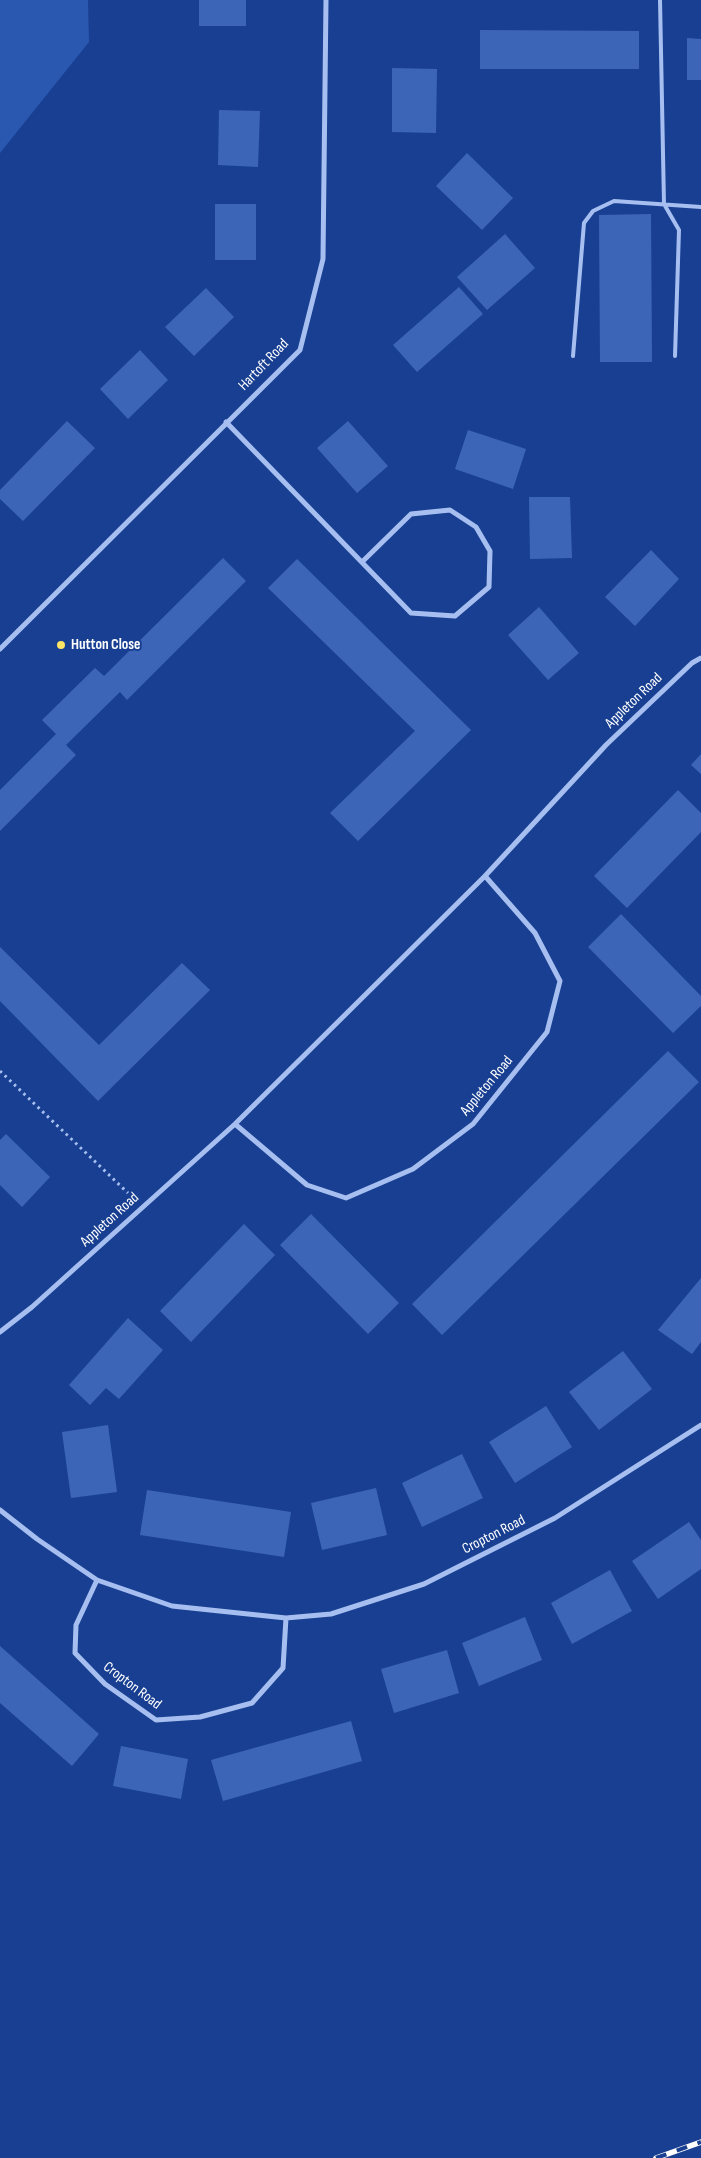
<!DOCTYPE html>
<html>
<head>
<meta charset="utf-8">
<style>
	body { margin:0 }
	canvas { display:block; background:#183f91 }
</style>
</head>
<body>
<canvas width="701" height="2158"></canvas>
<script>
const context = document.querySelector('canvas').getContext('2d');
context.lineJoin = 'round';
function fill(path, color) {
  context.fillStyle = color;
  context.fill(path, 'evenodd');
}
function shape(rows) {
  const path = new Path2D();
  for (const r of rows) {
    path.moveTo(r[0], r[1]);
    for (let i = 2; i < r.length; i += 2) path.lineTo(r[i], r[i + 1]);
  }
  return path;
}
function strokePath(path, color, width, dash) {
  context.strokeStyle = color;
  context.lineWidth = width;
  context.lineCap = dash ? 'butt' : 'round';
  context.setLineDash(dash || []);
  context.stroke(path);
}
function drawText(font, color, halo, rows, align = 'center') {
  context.font = font + ' "Sofia Sans Condensed",sans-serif';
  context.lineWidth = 4;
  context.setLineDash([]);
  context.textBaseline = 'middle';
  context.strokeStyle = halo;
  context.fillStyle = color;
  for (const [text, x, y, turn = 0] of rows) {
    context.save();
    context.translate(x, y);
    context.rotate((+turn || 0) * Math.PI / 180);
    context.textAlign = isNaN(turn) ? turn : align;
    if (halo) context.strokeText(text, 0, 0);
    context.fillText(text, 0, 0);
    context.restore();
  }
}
const green = shape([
	[0,0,88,0,89,42,0,153]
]);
const building = shape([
	[199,0,246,0,246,26,199,26],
	[480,30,639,31,639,69,480,69],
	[687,38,701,39,701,80,687,80],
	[392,68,437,69,436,133,392,132],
	[219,110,260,111,258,167,218,165],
	[467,153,513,198,482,230,436,186],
	[215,204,256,204,256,260,215,260],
	[651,214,652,362,600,362,599,215],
	[505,234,535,268,487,310,457,277],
	[459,287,483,314,417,372,393,345],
	[206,288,234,317,194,356,165,327],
	[140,350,168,380,128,419,100,389],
	[67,421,95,448,23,521,0,499,0,490],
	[348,421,388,466,357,493,317,448],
	[468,430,526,449,513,489,455,469],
	[529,497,570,497,572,558,530,559],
	[651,550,679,579,635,626,605,597],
	[223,558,246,581,127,700,120,692,66,745,76,755,0,831,0,790,56,734,42,720,95,668,104,676],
	[297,559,471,730,358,841,330,813,415,731,268,588],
	[539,607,579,653,548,680,508,635],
	[701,754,701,774,691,765],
	[678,790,701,813,701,832,627,908,594,876],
	[621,914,701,996,701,1006,673,1033,588,947],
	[0,947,99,1045,182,963,210,990,98,1101,0,1001],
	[668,1051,699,1082,442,1335,412,1304],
	[6,1134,50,1177,22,1207,0,1185,0,1140],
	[311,1214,399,1303,368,1334,280,1245],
	[244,1224,275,1255,191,1342,160,1311],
	[701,1278,701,1342,692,1354,658,1330],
	[128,1318,163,1350,119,1399,106,1388,90,1405,69,1385],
	[623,1351,652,1389,599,1430,569,1392],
	[546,1406,572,1447,515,1483,489,1442],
	[108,1425,117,1492,71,1498,62,1432],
	[462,1454,483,1498,422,1527,402,1483],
	[376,1488,387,1535,322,1550,311,1503],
	[147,1490,291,1512,284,1557,140,1535],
	[689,1522,701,1540,701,1569,658,1599,632,1561],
	[610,1570,632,1611,572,1644,551,1603],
	[525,1617,542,1660,479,1686,462,1643],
	[0,1646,99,1734,72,1766,0,1703],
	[447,1650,459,1693,394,1713,381,1669],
	[351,1721,362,1761,223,1801,211,1760],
	[121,1746,188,1759,181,1799,113,1786]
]);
const path = shape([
	[0,1071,128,1193]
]);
const lane = shape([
	[660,0,664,204,679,230,675,356],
	[573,356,584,223,593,211,614,201,701,207]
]);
const street = shape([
	[226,422,411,613,455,616,489,587,490,551,476,527,450,510,411,514,362,562],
	[0,649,300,350,323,259,326,0],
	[235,1124,307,1185,346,1198,413,1169,473,1124,547,1032,560,981,535,933,485,876],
	[0,1332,32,1307,235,1124,485,876,606,745,692,663,701,658],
	[0,1510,37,1539,97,1580,172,1606,286,1618,331,1614,424,1584,555,1518,701,1425],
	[97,1580,76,1625,75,1653,105,1684,156,1720,200,1717,252,1703,283,1668,286,1618]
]);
const rail = shape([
	[656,2158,701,2142]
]);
const markers = [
	[61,645,5,"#ffe465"]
];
const streetNames = [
	["Hartoft Road",264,365,-46],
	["Appleton Road",634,701,-44],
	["Appleton Road",487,1086,-50],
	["Appleton Road",110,1220,-42],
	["Cropton Road",494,1535,-27],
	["Cropton Road",132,1686,37]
];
const poiNames = [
	["Hutton Close",71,645]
];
fill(green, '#2a57b0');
fill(building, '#3c65b8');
strokePath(path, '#a6bff0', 3, [2.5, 4]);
strokePath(lane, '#a6bff0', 4);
strokePath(street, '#a6bff0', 5);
strokePath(rail, '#fff', 5.5);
strokePath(rail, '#183f91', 4, [11]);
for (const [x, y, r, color] of markers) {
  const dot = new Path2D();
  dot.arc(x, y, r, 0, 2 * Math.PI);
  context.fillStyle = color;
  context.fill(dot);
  strokePath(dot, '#183f91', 2);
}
drawText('15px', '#fff', '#183f91', streetNames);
drawText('bold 15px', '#fff', '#183f91', poiNames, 'left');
</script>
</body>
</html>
